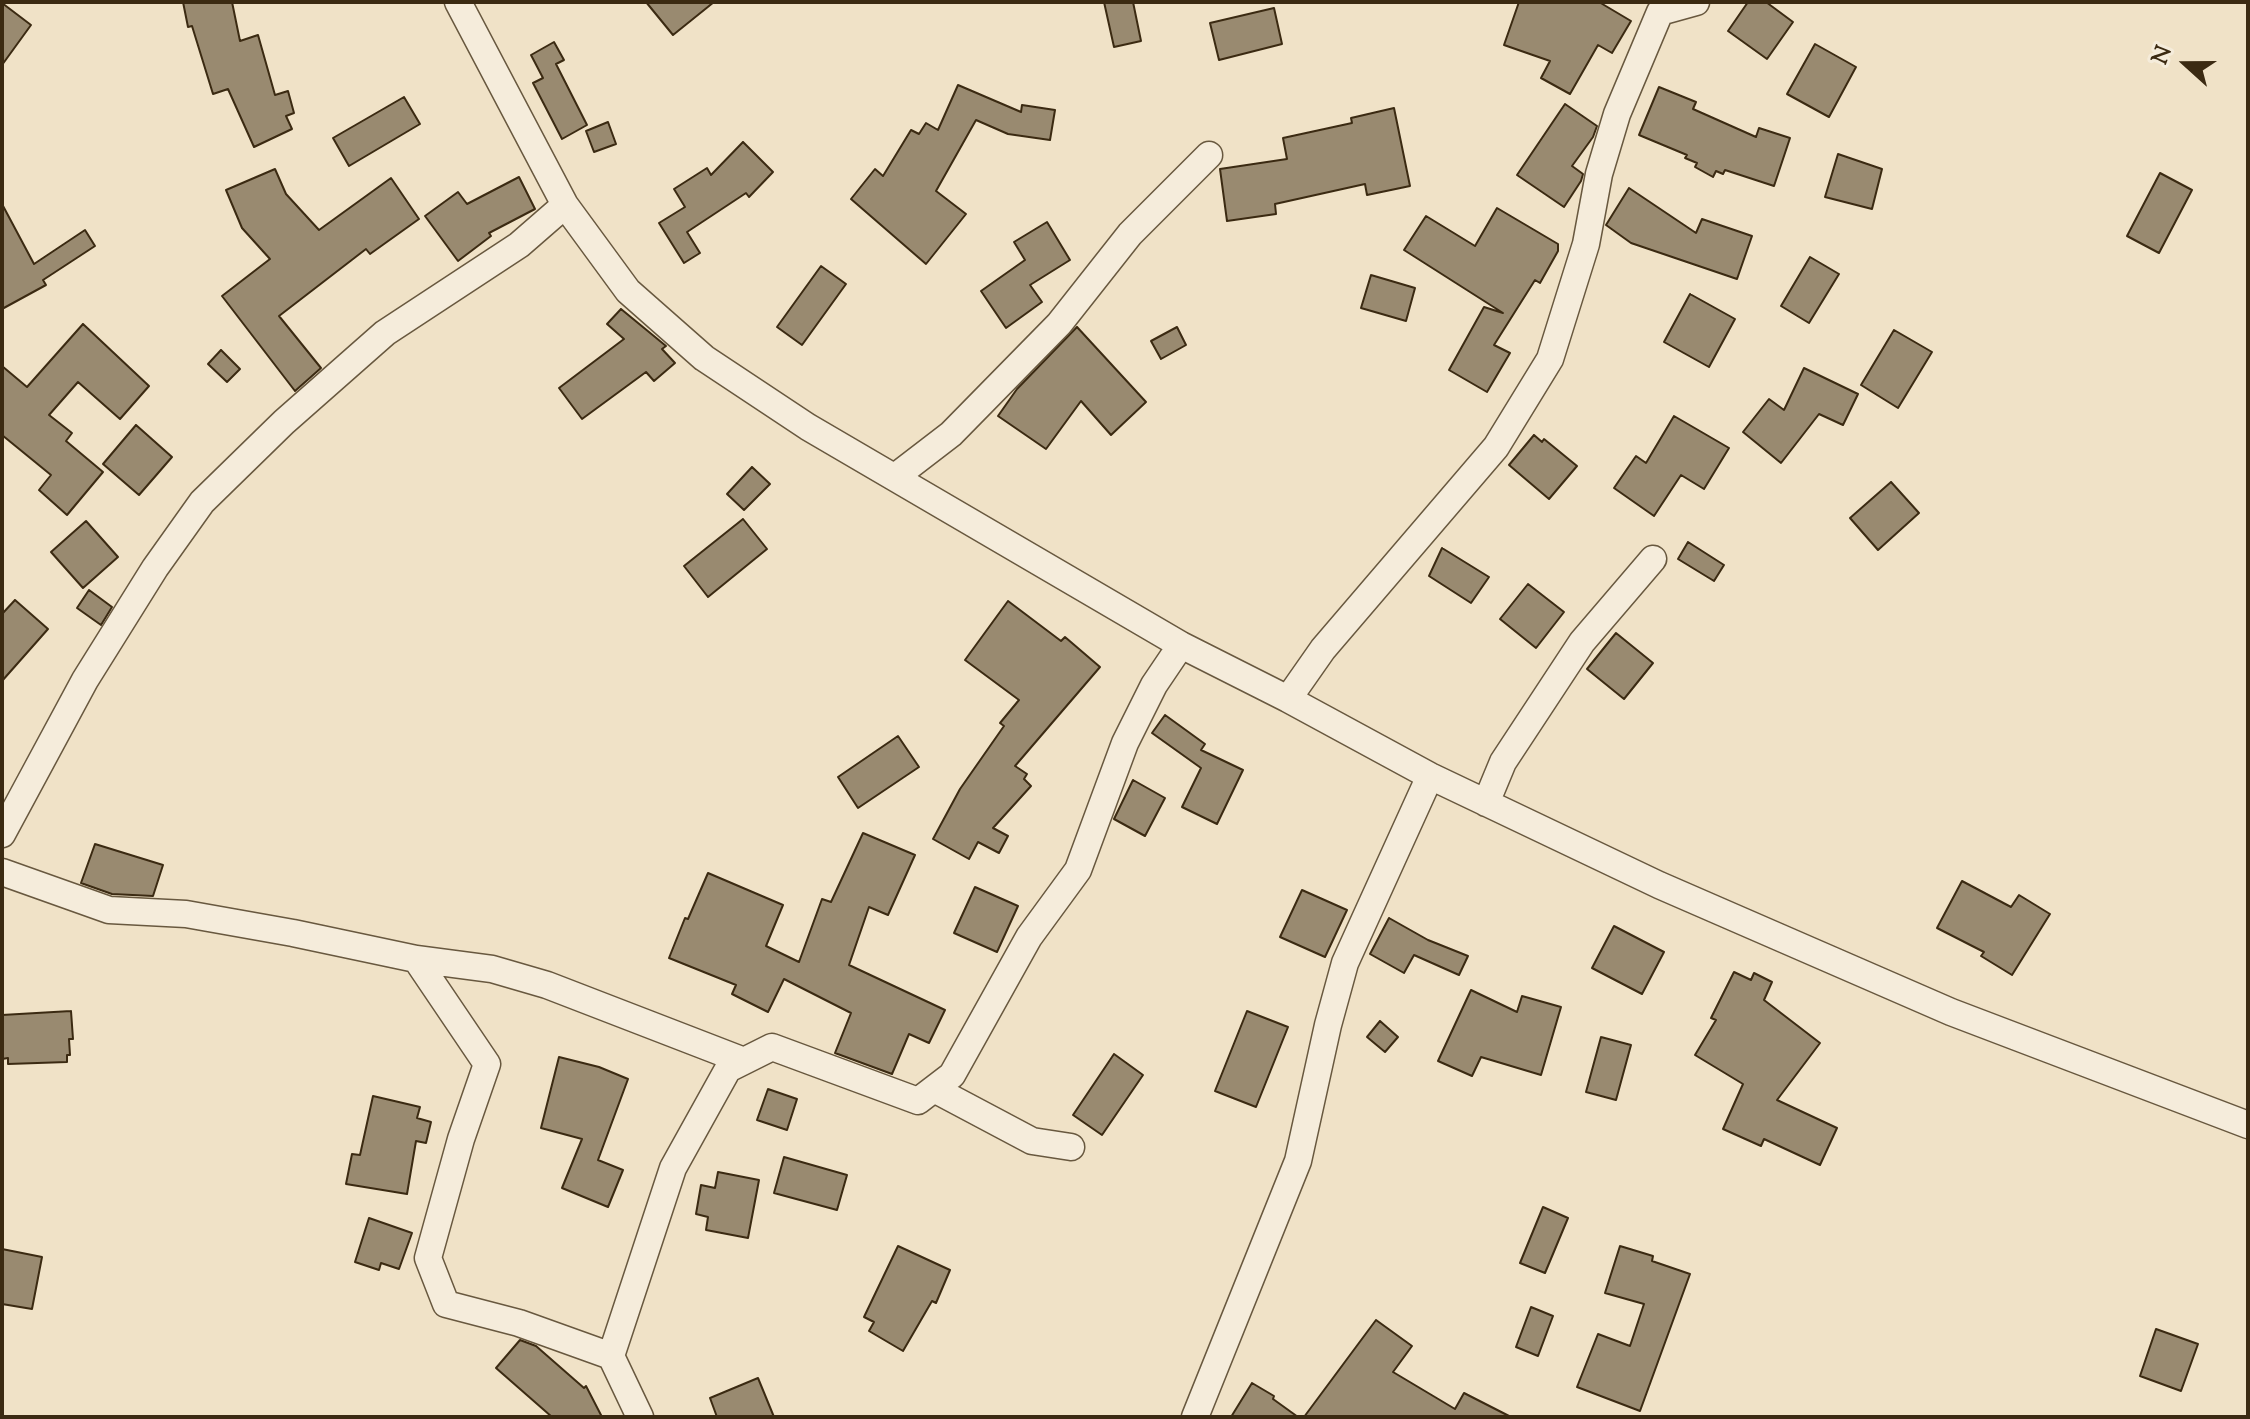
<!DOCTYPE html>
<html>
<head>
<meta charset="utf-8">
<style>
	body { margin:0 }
	#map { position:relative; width:2250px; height:1419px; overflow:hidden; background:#f0e2c7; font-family:"Sorts Mill Goudy",serif }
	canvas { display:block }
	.frame { position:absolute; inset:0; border:4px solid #3b2a12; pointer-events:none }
	.north { position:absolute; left:2146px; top:24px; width:80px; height:80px; -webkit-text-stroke:6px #f5ecdb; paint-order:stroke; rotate:291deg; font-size:22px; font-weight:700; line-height:32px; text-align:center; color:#3b2a12 }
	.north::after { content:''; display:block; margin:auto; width:28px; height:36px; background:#3b2a12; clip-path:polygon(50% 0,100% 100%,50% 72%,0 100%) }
</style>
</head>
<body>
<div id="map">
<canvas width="2250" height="1419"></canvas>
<div class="frame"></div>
<div class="north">N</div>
</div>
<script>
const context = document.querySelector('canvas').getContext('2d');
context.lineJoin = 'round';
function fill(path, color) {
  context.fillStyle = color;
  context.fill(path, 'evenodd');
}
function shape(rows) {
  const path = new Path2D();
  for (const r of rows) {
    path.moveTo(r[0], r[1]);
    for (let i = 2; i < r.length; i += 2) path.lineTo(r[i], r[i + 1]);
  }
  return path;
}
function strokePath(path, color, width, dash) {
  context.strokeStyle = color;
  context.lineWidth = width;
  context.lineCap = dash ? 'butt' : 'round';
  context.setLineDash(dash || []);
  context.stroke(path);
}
const building = shape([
	[183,2,232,2,240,41,258,35,275,95,288,91,294,113,286,116,292,129,254,147,228,89,213,94,192,26,188,27,183,2],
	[646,2,714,2,673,35,646,2],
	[1104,2,1133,2,1141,41,1114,47,1104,2],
	[1519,2,1599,2,1631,21,1612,53,1598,45,1570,94,1541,78,1550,61,1504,45,1519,2],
	[1748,2,1766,2,1793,22,1767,59,1728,31,1748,2],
	[2,3,31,25,2,65,2,3],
	[1274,8,1282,44,1219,60,1210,23,1274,8],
	[554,42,564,60,556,64,587,125,562,139,533,83,543,78,531,55,554,42],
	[1815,44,1856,67,1829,117,1787,94,1815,44],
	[958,85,1021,112,1022,105,1055,110,1050,140,1008,134,976,120,936,191,966,214,926,264,851,199,875,169,883,176,911,130,919,134,926,123,938,130,958,85],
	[1659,87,1696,102,1693,109,1756,137,1759,128,1790,138,1774,186,1725,170,1723,174,1716,171,1713,177,1695,167,1697,163,1685,158,1687,155,1639,135,1659,87],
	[404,97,420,124,349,166,333,138,404,97],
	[1565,104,1597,126,1593,137,1572,166,1583,174,1581,181,1564,207,1517,175,1565,104],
	[1394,108,1410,186,1367,195,1365,184,1275,204,1276,214,1227,221,1220,169,1287,159,1283,138,1352,123,1351,118,1394,108],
	[608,122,616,144,594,152,586,131,608,122],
	[743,142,773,172,749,197,746,193,687,232,700,253,684,263,659,223,685,207,674,189,707,168,711,175,743,142],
	[1838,154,1882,169,1872,209,1825,197,1838,154],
	[275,169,286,194,319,230,391,178,419,219,370,254,366,249,279,316,321,368,295,391,222,296,270,259,242,228,226,190,275,169],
	[2160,173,2192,190,2159,253,2127,236,2160,173],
	[519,177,535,209,489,233,491,236,458,261,425,216,458,192,467,204,519,177],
	[1629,188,1696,233,1702,219,1752,236,1737,279,1631,243,1606,225,1629,188],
	[2,204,34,264,85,230,95,246,43,280,46,285,2,309,2,204],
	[1497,208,1558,244,1558,251,1540,283,1535,280,1494,345,1510,353,1487,392,1449,370,1484,307,1503,313,1404,250,1426,216,1475,246,1497,208],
	[1047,222,1070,260,1030,285,1042,302,1006,328,981,291,1025,260,1014,242,1047,222],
	[1810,257,1839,274,1809,323,1781,306,1810,257],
	[821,266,846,284,802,345,777,327,821,266],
	[1371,275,1415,288,1406,321,1361,308,1371,275],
	[1690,294,1735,319,1709,367,1664,342,1690,294],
	[621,309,666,346,662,349,675,363,654,381,646,372,582,419,559,388,624,339,607,324,621,309],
	[83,324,149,386,120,419,78,382,49,415,72,433,66,441,103,472,67,515,39,490,51,475,2,435,2,366,27,387,83,324],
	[1077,327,1146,402,1111,435,1081,401,1046,449,998,416,1017,389,1077,327],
	[1177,327,1186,345,1161,359,1151,341,1177,327],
	[1894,330,1932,352,1898,408,1861,385,1894,330],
	[221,350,240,369,227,382,208,364,221,350],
	[1804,368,1858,394,1843,425,1819,414,1781,463,1743,432,1769,399,1784,410,1804,368],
	[1674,416,1729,448,1704,489,1681,475,1654,516,1614,488,1636,456,1646,463,1674,416],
	[136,425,172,457,139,495,103,464,136,425],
	[1534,435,1542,442,1544,439,1577,466,1549,499,1509,465,1534,435],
	[752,467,770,484,744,510,727,494,752,467],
	[1891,482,1919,513,1878,550,1850,518,1891,482],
	[743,519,767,549,708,597,684,566,743,519],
	[86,521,118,557,83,588,51,552,86,521],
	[1688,542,1724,565,1714,581,1678,559,1688,542],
	[1442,548,1489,577,1471,603,1429,576,1442,548],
	[1528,584,1564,612,1536,648,1500,619,1528,584],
	[89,590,112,607,101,625,77,608,89,590],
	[15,600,48,629,2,681,2,614,15,600],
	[1008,601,1061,641,1065,637,1100,667,1015,766,1027,774,1024,779,1031,786,993,828,1008,836,999,853,978,842,969,859,933,839,960,789,1004,726,1000,723,1019,700,965,660,1008,601],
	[1616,633,1653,663,1624,699,1587,669,1616,633],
	[1165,715,1205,744,1201,750,1243,770,1217,824,1182,807,1201,768,1152,733,1165,715],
	[898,736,919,767,858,808,838,777,898,736],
	[1133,780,1165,798,1145,836,1114,819,1133,780],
	[863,833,915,855,888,915,869,907,849,965,945,1010,929,1043,909,1034,892,1074,835,1053,851,1013,784,979,768,1012,732,994,736,985,669,958,685,918,688,919,708,873,783,905,766,946,799,962,822,899,831,902,863,833],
	[95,844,163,865,153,896,112,894,81,883,95,844],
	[1962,881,2011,907,2019,895,2050,914,2012,975,1981,956,1984,952,1937,928,1962,881],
	[975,887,1018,906,997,952,954,933,975,887],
	[1302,890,1347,910,1325,957,1280,937,1302,890],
	[1389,918,1428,940,1468,956,1459,975,1414,955,1404,973,1370,954,1389,918],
	[1614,926,1664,952,1642,994,1592,968,1614,926],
	[1734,972,1751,980,1754,973,1772,982,1764,1000,1820,1043,1777,1100,1837,1128,1820,1165,1764,1139,1761,1146,1723,1129,1743,1084,1695,1055,1716,1020,1711,1018,1734,972],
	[1471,990,1517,1012,1522,996,1561,1007,1541,1075,1481,1057,1472,1076,1438,1061,1471,990],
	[71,1011,73,1039,69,1039,70,1055,67,1055,67,1062,8,1064,8,1058,2,1059,2,1015,71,1011],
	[1247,1011,1288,1027,1256,1107,1215,1091,1247,1011],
	[1380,1021,1398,1037,1385,1052,1367,1037,1380,1021],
	[1601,1037,1631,1045,1616,1100,1586,1092,1601,1037],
	[1114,1054,1143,1075,1102,1135,1073,1115,1114,1054],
	[559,1057,599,1067,628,1079,598,1160,623,1170,608,1207,562,1188,582,1139,541,1128,559,1057],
	[768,1089,797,1099,787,1130,757,1120,768,1089],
	[373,1096,420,1107,417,1118,431,1122,426,1143,416,1141,407,1194,346,1184,352,1154,360,1155,373,1096],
	[784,1157,847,1175,837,1210,774,1193,784,1157],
	[718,1172,759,1180,748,1238,706,1230,708,1217,696,1214,701,1185,715,1188,718,1172],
	[1543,1207,1568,1218,1545,1273,1520,1263,1543,1207],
	[369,1218,412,1233,399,1269,381,1263,379,1270,355,1262,369,1218],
	[898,1246,950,1270,936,1303,932,1301,903,1351,869,1331,874,1322,864,1317,898,1246],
	[1620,1246,1653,1256,1652,1261,1690,1274,1640,1411,1577,1387,1598,1334,1630,1346,1644,1304,1605,1293,1620,1246],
	[2,1249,42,1257,32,1309,2,1304,2,1249],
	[1531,1307,1553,1316,1538,1356,1516,1347,1531,1307],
	[1376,1320,1412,1346,1393,1372,1455,1409,1464,1393,1511,1417,1304,1417,1376,1320],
	[2156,1329,2198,1344,2181,1391,2140,1376,2156,1329],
	[520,1340,536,1346,584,1388,586,1386,602,1417,552,1417,496,1368,520,1340],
	[758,1378,774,1417,717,1417,710,1398,758,1378],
	[1252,1383,1274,1396,1273,1399,1298,1417,1231,1417,1252,1383]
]);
const minor = shape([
	[458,2,565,205,628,291,704,358,808,427,1181,645,1288,699,1430,776,1659,885,1951,1012,2248,1125],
	[895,477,951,434,1059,324,1130,234,1209,155],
	[1288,699,1323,649,1496,447,1550,359,1586,244,1599,174,1617,114,1660,12,1696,2],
	[1486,803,1503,762,1582,642,1653,559],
	[2,834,85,680,155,568,202,502,284,422,385,333,519,245,565,205],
	[2,872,109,910,186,914,293,933,416,959,487,1064,461,1139,428,1258,446,1304,519,1323,611,1356],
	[416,959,492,969,547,985,744,1061],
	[934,1089,1032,1141,1071,1147],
	[640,1417,611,1356,673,1168,728,1069,772,1047,918,1101,952,1075,1029,937,1078,870,1125,743,1154,685,1181,645],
	[1195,1417,1298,1161,1328,1025,1345,963,1430,776]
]);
fill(building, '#998a70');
strokePath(building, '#3b2a12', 2);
strokePath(minor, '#68583f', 29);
strokePath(minor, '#f5ecdb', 26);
</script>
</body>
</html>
